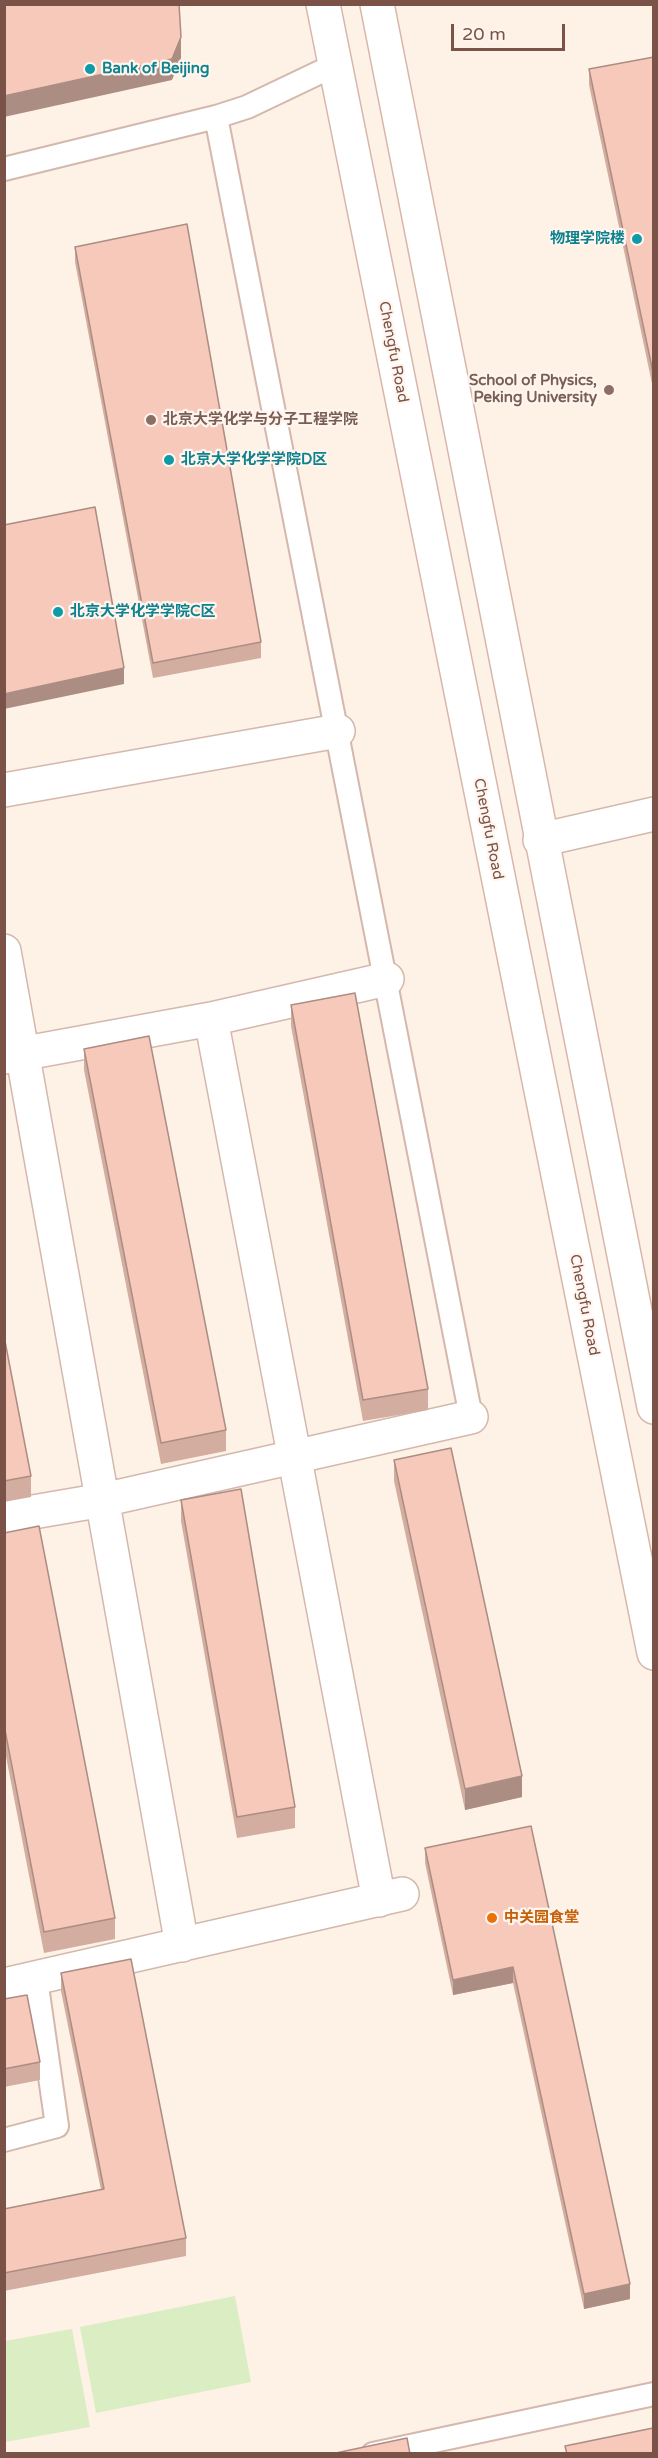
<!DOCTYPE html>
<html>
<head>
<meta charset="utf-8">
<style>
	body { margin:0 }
	#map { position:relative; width:658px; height:2458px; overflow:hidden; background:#fef1e6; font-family:"Varela Round",sans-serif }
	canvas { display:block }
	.frame { position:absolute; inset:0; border:6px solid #7a5248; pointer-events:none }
	.scale { position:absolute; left:451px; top:24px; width:114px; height:27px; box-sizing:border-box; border:3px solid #7a5248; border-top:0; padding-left:8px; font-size:18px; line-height:21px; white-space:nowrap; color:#7a5248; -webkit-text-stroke:4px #fff5ee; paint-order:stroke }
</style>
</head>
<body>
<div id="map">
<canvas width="658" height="2458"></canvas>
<div class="frame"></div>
<div class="scale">20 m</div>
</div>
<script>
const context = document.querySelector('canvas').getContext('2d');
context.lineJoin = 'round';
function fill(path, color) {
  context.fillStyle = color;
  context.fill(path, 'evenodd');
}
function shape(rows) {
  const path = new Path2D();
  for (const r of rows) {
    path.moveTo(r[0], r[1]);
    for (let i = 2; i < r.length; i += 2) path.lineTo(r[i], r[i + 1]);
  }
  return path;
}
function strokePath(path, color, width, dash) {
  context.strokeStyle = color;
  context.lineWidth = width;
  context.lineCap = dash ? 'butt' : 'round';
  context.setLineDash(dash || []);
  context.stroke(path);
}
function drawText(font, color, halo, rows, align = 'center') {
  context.font = font + ' "Varela Round","Noto Sans SC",sans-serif';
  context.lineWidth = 4.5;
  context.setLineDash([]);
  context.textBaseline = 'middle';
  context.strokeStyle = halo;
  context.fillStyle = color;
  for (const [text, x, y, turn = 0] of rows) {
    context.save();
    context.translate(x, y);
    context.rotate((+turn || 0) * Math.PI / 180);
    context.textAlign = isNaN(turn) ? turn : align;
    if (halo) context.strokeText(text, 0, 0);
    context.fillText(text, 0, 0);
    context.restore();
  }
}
const green = shape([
	[235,2296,251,2382,96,2413,80,2327],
	[72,2329,90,2427,5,2442,5,2341]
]);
const lane = shape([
	[216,117,471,1417],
	[4,169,216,117,247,107,335,65],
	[4,2140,57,2126,36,1979],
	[373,2454,654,2394]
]);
const street = shape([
	[4,790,338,731],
	[540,840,654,814],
	[4,951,182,1945],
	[211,1019,379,1900],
	[4,1057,211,1019,387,979],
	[4,1517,103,1500,471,1417],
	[4,1985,402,1894]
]);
const secondary = shape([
	[323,4,654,1653],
	[377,4,654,1407]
]);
const wall = shape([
	[654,57,654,393,589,85,589,69],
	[75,247,261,642,261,658,153,678,75,262],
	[291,1005,428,1389,428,1410,363,1421,291,1026],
	[84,1049,226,1430,226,1451,161,1464,84,1070],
	[4,1336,31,1476,31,1497,4,1502],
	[394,1460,522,1797,465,1810,394,1481],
	[181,1500,295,1807,295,1828,237,1838,181,1521],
	[4,1533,115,1918,115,1939,44,1953,4,1746],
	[531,1826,630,2299,584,2309,513,1983,453,1995,425,1863,425,1848],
	[61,1973,186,2238,186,2256,4,2291,4,2209,101,2190,61,1991],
	[4,1999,40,2062,40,2080,4,2087]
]);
const shadedWall = shape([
	[181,37,181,58,172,80,4,117,4,96],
	[124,668,124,684,4,709,4,694],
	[522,1776,522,1797,465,1810,465,1789],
	[513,1967,513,1983,453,1995,453,1980],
	[630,2284,630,2299,584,2309,584,2294]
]);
const building = shape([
	[4,4,179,4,181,37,172,59,4,96,4,4],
	[654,57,654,377,589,69,654,57],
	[187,224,261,642,153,663,75,247,187,224],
	[95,507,124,668,4,694,4,525,95,507],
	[355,993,428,1389,363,1400,291,1005,355,993],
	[149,1036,226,1430,161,1443,84,1049,149,1036],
	[4,1336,31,1476,4,1481,4,1336],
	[451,1448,522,1776,465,1789,394,1460,451,1448],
	[241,1489,295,1807,237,1817,181,1500,241,1489],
	[39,1526,115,1918,44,1932,4,1725,4,1533,39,1526],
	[531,1826,630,2284,584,2294,513,1967,453,1980,425,1848,531,1826],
	[131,1959,186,2238,4,2273,4,2209,104,2189,61,1973,131,1959],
	[27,1995,40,2062,4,2069,4,1999,27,1995],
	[653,2428,654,2433,654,2454,567,2454,565,2446,653,2428],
	[407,2438,410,2454,331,2454,407,2438]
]);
const markers = [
	[90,69,6,"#0f9aa8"],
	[637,239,6,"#0f9aa8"],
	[609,390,6,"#8d6e63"],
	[151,420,6,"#8d6e63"],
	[169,460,6,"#0f9aa8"],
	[58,612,6,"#0f9aa8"],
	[492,1918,6,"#e8710a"]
];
const cultureNames = [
	["Bank of Beijing",102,69],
	["物理学院楼",625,239,"right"],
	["北京大学化学学院D区",181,460],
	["北京大学化学学院C区",70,612]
];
const streetNames = [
	["Chengfu Road",393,352,79],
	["Chengfu Road",488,829,79],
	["Chengfu Road",584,1305,79]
];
const educationNames = [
	["School of Physics,",597,381],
	["Peking University",597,398],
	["北京大学化学与分子工程学院",163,420,"left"]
];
const foodNames = [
	["中关园食堂",504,1918]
];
fill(green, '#dbedc3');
strokePath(lane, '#d4b8ad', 26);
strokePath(street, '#d4b8ad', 36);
strokePath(secondary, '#d7b7aa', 36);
strokePath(lane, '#fff', 22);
strokePath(street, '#fff', 33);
strokePath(secondary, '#fff', 33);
fill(wall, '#d4ada1');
fill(shadedWall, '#ac8d83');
fill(building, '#f6c9bb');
strokePath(building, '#ac8d83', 1.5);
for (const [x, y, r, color] of markers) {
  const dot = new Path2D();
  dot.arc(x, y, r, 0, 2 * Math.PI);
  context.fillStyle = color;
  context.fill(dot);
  strokePath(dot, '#fff5ee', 2);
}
drawText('bold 15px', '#0d838f', '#fff5ee', cultureNames, 'left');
drawText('15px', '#7a5248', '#fff5ee', streetNames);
drawText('bold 15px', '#785e54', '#fff5ee', educationNames, 'right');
drawText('bold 15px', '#c56008', '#fff5ee', foodNames, 'left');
</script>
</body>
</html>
